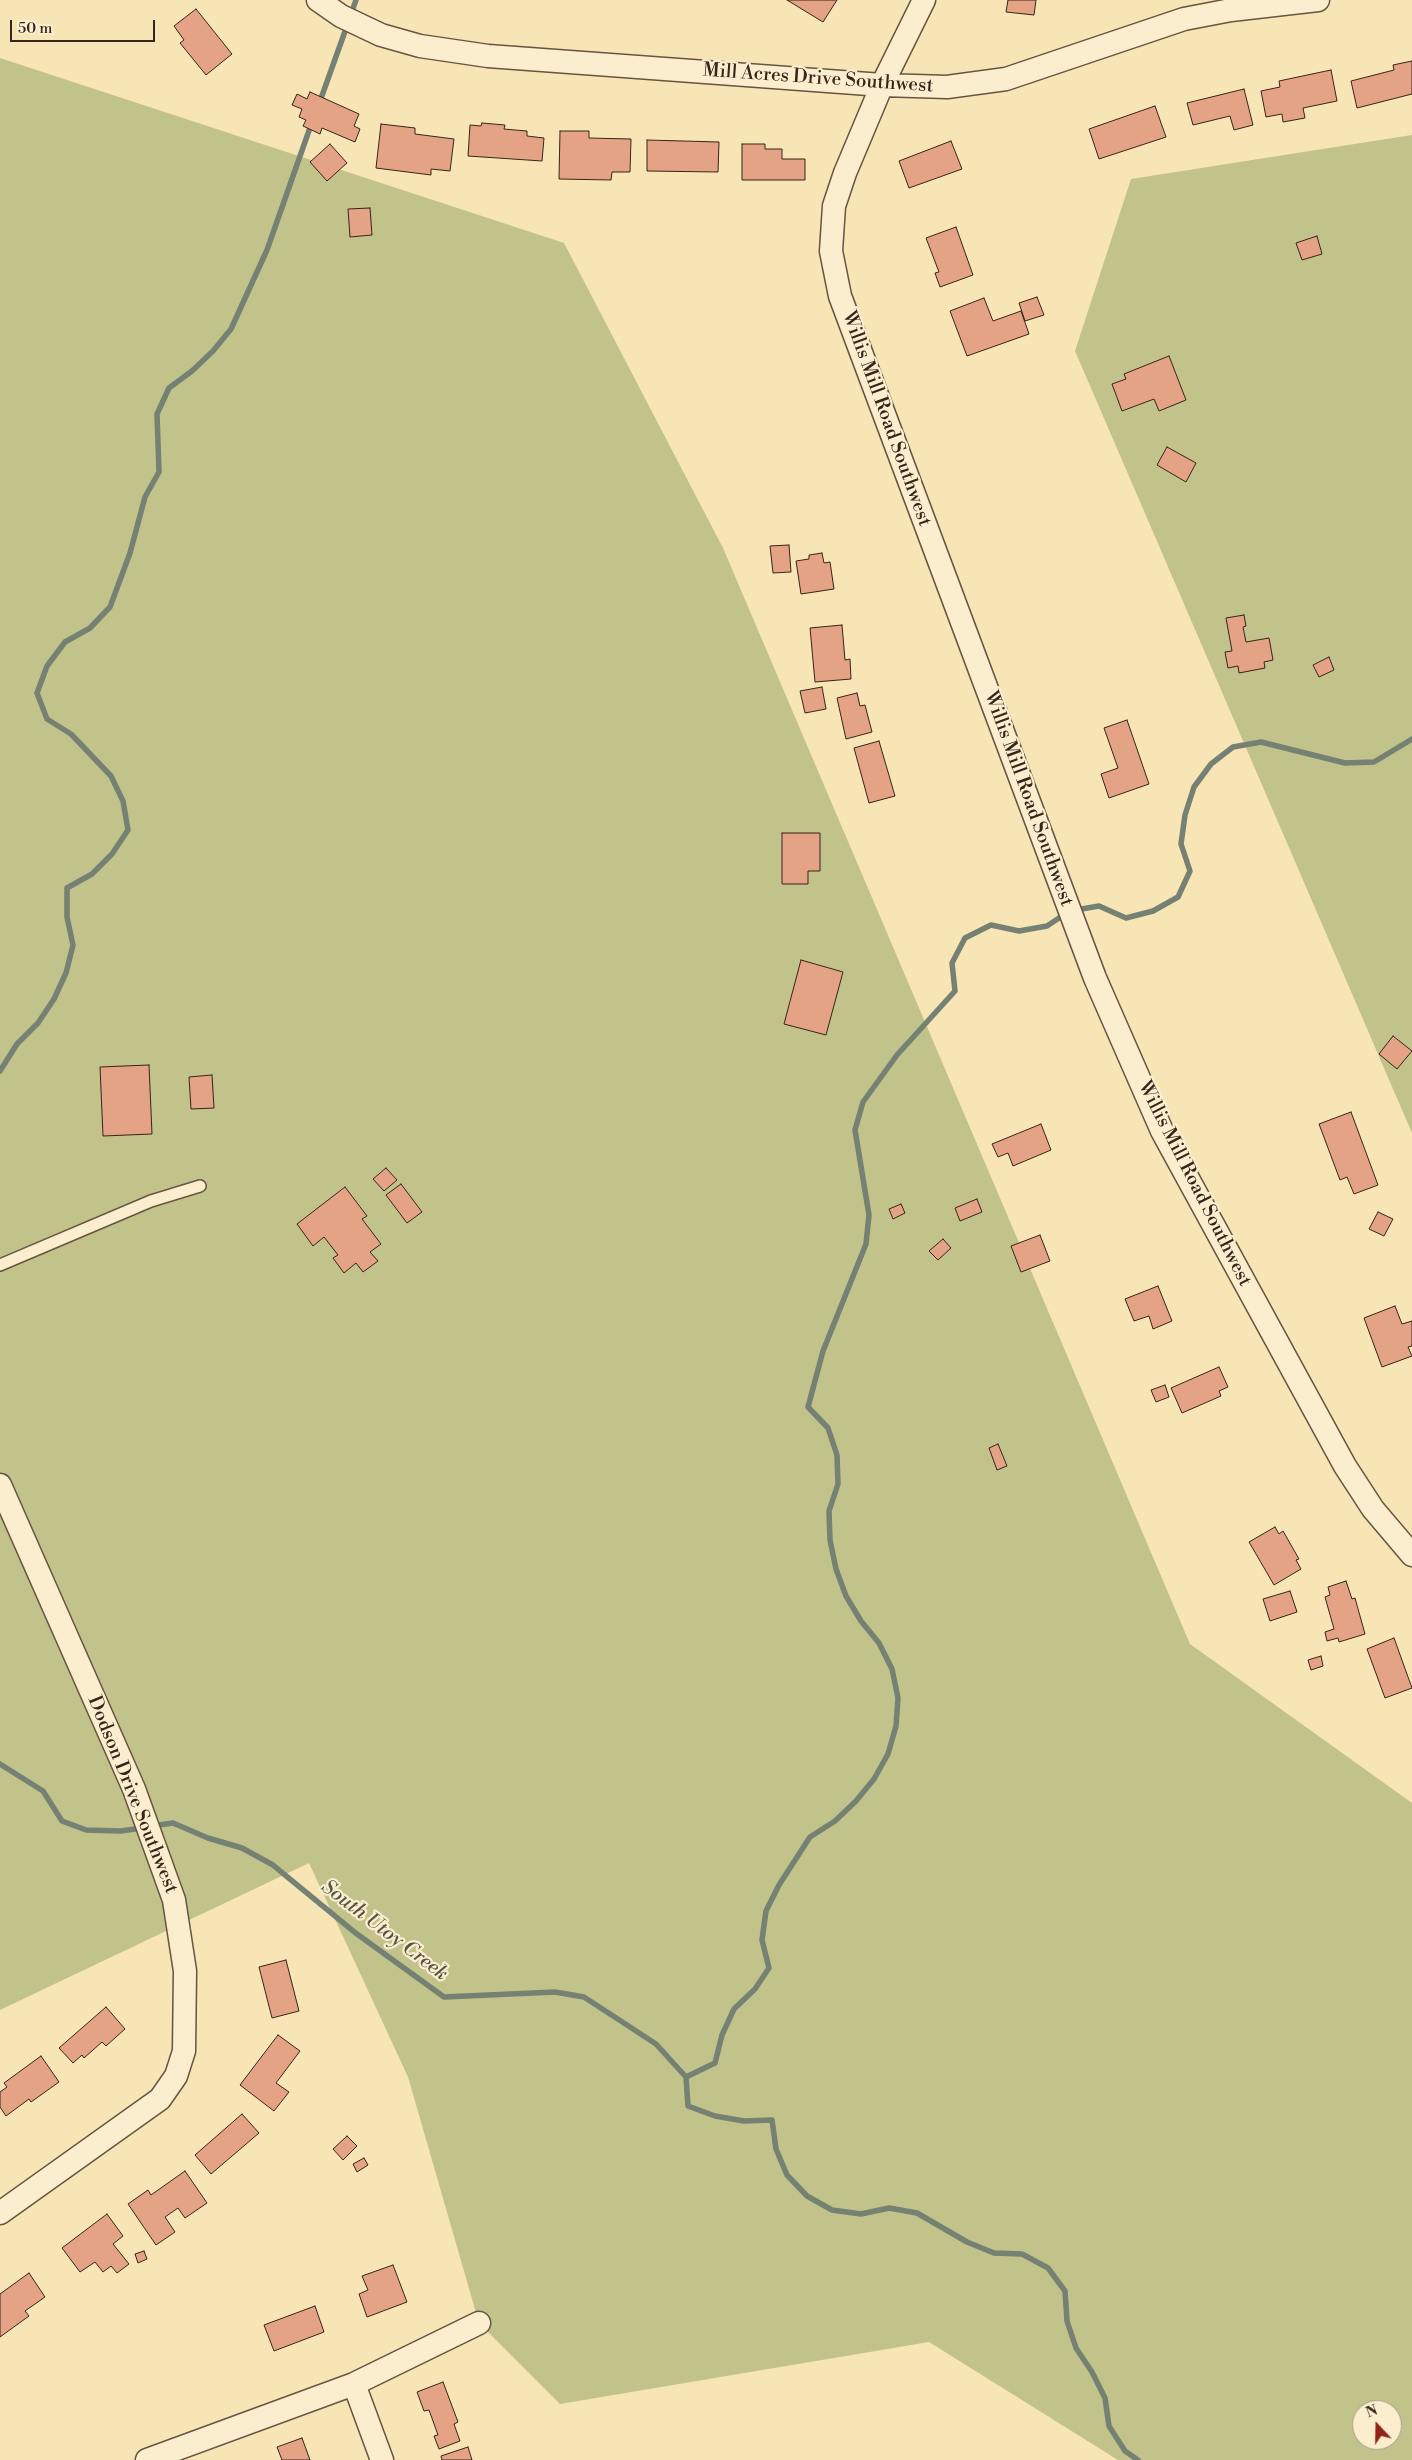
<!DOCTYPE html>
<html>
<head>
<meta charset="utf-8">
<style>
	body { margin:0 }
	#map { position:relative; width:1412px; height:2460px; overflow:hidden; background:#f7e5b5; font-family:"Libre Bodoni",serif }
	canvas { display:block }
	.north { position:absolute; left:1352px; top:2400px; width:50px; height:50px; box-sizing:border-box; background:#faeecf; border:1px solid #ac9d87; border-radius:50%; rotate:339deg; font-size:14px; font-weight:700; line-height:20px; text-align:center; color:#37241a }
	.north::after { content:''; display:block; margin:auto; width:18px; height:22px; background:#8f2418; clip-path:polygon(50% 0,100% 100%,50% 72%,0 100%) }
	.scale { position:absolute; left:10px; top:20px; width:145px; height:22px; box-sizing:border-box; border:2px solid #37241a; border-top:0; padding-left:6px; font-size:15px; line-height:18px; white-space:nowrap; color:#37241a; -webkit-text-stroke:4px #faeecf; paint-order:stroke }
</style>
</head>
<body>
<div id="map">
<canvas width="1412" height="2460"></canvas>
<div class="north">N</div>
<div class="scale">50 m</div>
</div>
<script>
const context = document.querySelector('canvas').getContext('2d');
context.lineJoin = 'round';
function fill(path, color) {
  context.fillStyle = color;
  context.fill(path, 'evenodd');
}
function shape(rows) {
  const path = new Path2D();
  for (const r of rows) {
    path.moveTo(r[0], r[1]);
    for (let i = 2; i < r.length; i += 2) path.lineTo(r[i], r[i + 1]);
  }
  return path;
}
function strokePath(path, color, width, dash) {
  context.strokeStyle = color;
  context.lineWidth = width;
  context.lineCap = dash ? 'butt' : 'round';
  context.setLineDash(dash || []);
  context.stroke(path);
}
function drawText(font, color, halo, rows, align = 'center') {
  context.font = font + ' "Libre Bodoni",serif';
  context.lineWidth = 4.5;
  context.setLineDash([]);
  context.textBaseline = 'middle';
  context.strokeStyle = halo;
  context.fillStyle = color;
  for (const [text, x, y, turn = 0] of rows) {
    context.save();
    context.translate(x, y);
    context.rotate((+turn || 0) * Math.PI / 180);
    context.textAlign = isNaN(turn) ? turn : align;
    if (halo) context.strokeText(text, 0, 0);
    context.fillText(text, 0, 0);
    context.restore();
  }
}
const green = shape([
	[0,58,564,243,723,548,1190,1644,1412,1803,1412,2460,1118,2460,929,2342,560,2404,479,2323,408,2077,309,1863,0,2010],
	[1362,2410,1392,2410,1392,2440,1362,2440],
	[1412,135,1412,1133,1075,351,1131,179]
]);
const stream = shape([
	[351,14,356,0],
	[319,104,348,23],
	[1076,910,1099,906,1126,918,1153,911,1178,897,1190,871,1181,844,1185,815,1194,787,1211,764,1233,747,1261,742,1345,763,1374,762,1412,739],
	[0,1071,17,1044,38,1023,54,999,66,973,73,945,67,917,67,888,92,874,112,854,128,830,123,801,111,776,71,734,47,719,37,693,47,666,65,642,90,628,110,607,130,553,145,497,159,472,157,414,169,388,192,371,213,351,231,329,267,250,312,122],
	[0,1764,43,1791,62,1821,86,1830,121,1831,142,1828],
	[151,1826,173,1823,208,1838,242,1848,273,1865,357,1934,444,1997,555,1992,584,1997,656,2044,686,2077,688,2106,715,2116,744,2121,772,2120,776,2149,787,2175,807,2196,832,2210,861,2214,889,2208,917,2213,967,2242,994,2253,1022,2254,1048,2268,1065,2291,1067,2321,1076,2348,1092,2372,1105,2398,1109,2426,1125,2451,1138,2460],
	[686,2077,715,2063,722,2035,734,2009,755,1989,769,1968,762,1940,766,1911,779,1885,810,1837,835,1821,856,1801,874,1779,888,1754,896,1726,898,1698,892,1669,879,1643,861,1621,846,1596,836,1569,830,1540,829,1511,838,1484,837,1455,828,1428,808,1407,823,1351,866,1244,869,1215,855,1130,863,1102,897,1055,955,991,952,963,965,938,991,925,1019,931,1047,926,1065,914]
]);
const building = shape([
	[787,0,837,0,823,22,787,0],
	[1008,0,1036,0,1034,15,1006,12,1008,0],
	[196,9,232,54,206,75,180,43,184,40,174,26,196,9],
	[1412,61,1412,94,1357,108,1351,81,1394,70,1393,65,1412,61],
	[1331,70,1337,101,1303,108,1305,118,1283,122,1282,114,1266,117,1261,91,1280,87,1279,81,1331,70],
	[1244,89,1253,125,1234,130,1230,116,1193,125,1187,103,1244,89],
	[310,92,359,114,354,126,360,129,355,142,322,128,320,134,303,126,306,120,299,117,302,109,292,105,297,94,307,99,310,92],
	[1155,106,1166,137,1099,159,1089,129,1155,106],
	[482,123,505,125,504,129,527,131,527,136,544,138,542,161,468,156,470,125,481,126,482,123],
	[381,124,415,128,415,134,454,139,450,171,431,169,431,175,376,168,381,124],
	[560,131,589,131,589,138,631,139,630,172,612,172,611,180,559,179,560,131],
	[647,140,719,142,718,172,647,171,647,140],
	[951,141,962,169,909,188,899,161,951,141],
	[330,144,347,163,327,181,310,162,330,144],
	[742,144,765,144,765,149,782,149,782,159,805,159,805,180,742,180,742,144],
	[370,208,372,235,350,237,348,209,370,208],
	[956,227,973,275,940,287,935,273,939,272,926,238,956,227],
	[1317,236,1322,254,1302,260,1296,243,1317,236],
	[1037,297,1044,315,1025,321,1019,303,1037,297],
	[984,298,993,321,1021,311,1029,334,967,356,950,311,984,298],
	[1169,356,1186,400,1159,411,1154,399,1122,411,1112,384,1126,379,1124,374,1169,356],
	[1167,447,1196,463,1186,482,1157,465,1167,447],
	[789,545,791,572,773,573,770,546,789,545],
	[822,553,824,563,830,562,834,589,801,594,796,561,809,559,809,555,822,553],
	[1244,615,1246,626,1243,627,1246,642,1269,638,1273,660,1264,662,1265,668,1239,673,1238,666,1228,668,1225,652,1232,651,1226,618,1244,615],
	[842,625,845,660,850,659,851,679,815,682,810,628,842,625],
	[1329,657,1334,670,1319,677,1313,665,1329,657],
	[822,687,826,709,805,713,800,691,822,687],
	[857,693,860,706,865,705,872,732,846,739,837,698,857,693],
	[1127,720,1149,784,1109,798,1101,774,1118,768,1104,728,1127,720],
	[879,741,895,796,869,803,854,748,879,741],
	[782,833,820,833,820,871,808,871,808,884,782,884,782,833],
	[801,960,843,972,826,1035,784,1024,801,960],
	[1393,1036,1412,1051,1397,1069,1379,1054,1393,1036],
	[149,1065,152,1134,103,1136,100,1067,149,1065],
	[212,1075,214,1108,191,1109,189,1077,212,1075],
	[1351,1112,1378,1185,1354,1194,1347,1177,1340,1180,1319,1124,1351,1112],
	[1041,1124,1051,1150,1013,1166,1008,1153,998,1157,992,1144,1041,1124],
	[386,1168,397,1180,384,1191,373,1179,386,1168],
	[401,1184,422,1212,407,1223,386,1195,401,1184],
	[345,1187,367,1216,362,1219,381,1244,370,1252,378,1261,363,1272,356,1263,344,1273,333,1258,338,1255,324,1237,313,1246,297,1224,345,1187],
	[977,1199,982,1212,960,1221,955,1208,977,1199],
	[901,1204,905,1213,893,1219,889,1209,901,1204],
	[1378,1212,1393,1219,1384,1236,1369,1229,1378,1212],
	[1040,1235,1050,1261,1021,1272,1011,1246,1040,1235],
	[943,1239,951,1248,938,1260,929,1251,943,1239],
	[1158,1286,1172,1321,1153,1329,1149,1316,1134,1321,1125,1299,1158,1286],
	[1395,1306,1402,1324,1412,1321,1412,1346,1408,1347,1412,1356,1382,1367,1364,1318,1395,1306],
	[1219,1367,1228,1387,1219,1391,1221,1396,1182,1413,1171,1388,1219,1367],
	[1165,1385,1169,1397,1156,1402,1151,1390,1165,1385],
	[998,1444,1007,1466,997,1470,989,1448,998,1444],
	[1275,1527,1279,1534,1283,1531,1299,1559,1296,1560,1301,1569,1274,1585,1249,1542,1275,1527],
	[1346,1581,1352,1599,1355,1598,1365,1634,1339,1642,1338,1638,1327,1641,1325,1632,1334,1629,1325,1597,1330,1595,1328,1587,1346,1581],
	[1290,1591,1297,1612,1270,1621,1263,1599,1290,1591],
	[1394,1638,1412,1688,1385,1698,1367,1649,1394,1638],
	[1321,1656,1323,1666,1311,1670,1308,1660,1321,1656],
	[286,1960,299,2011,272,2018,259,1967,286,1960],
	[106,2007,125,2029,106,2046,102,2042,84,2058,82,2055,73,2063,59,2048,106,2007],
	[278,2035,300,2051,276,2083,289,2092,274,2111,240,2085,278,2035],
	[41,2056,59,2082,31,2102,29,2099,6,2116,0,2107,0,2092,7,2087,4,2083,41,2056],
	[242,2114,259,2133,211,2174,195,2155,242,2114],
	[347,2136,357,2146,343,2160,333,2149,347,2136],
	[364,2158,368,2165,357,2172,353,2164,364,2158],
	[185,2171,207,2203,185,2218,178,2208,165,2217,175,2232,156,2245,128,2204,148,2190,151,2195,185,2171],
	[107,2214,123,2236,113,2244,129,2264,117,2273,111,2266,103,2272,95,2262,80,2272,62,2248,107,2214],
	[144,2251,147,2259,138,2263,135,2254,144,2251],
	[393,2265,407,2302,367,2317,359,2294,368,2290,362,2276,393,2265],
	[29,2273,45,2297,25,2311,29,2316,0,2337,0,2294,29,2273],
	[315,2306,324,2332,274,2351,264,2325,315,2306],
	[443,2382,458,2422,454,2424,460,2441,439,2449,434,2436,438,2435,429,2410,424,2411,417,2392,443,2382],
	[302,2438,310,2460,282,2460,277,2447,302,2438],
	[468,2447,472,2460,442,2460,441,2456,468,2447]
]);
const service = shape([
	[0,1265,151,1201,200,1186]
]);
const minor = shape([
	[318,0,341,16,381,35,420,46,488,56,882,85,947,87,1006,79,1184,19,1231,10,1318,0],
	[924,0,882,85,845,173,834,206,831,251,840,296,1095,978,1162,1131,1345,1466,1373,1509,1412,1555],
	[0,1485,134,1789,174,1900,185,1971,184,2051,176,2076,160,2099,0,2213],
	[354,2384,382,2460],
	[147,2460,354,2384,479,2323]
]);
const streetNames = [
	["Mill Acres Drive Southwest",818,79,4],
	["Willis Mill Road Southwest",886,419,70],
	["Willis Mill Road Southwest",1028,799,70],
	["Willis Mill Road Southwest",1194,1184,63],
	["Dodson Drive Southwest",132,1795,68]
];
const waterNames = [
	["South Utoy Creek",384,1931,37]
];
fill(green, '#c1c38a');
strokePath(stream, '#748173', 5.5);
fill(building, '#e4a385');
strokePath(building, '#37241a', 1);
strokePath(service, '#675441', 14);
strokePath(minor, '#675441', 25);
strokePath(service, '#faeecf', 11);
strokePath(minor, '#faeecf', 22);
drawText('19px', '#37241a', '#faeecf', streetNames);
drawText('italic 20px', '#565246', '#faeecf', waterNames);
</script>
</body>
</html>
